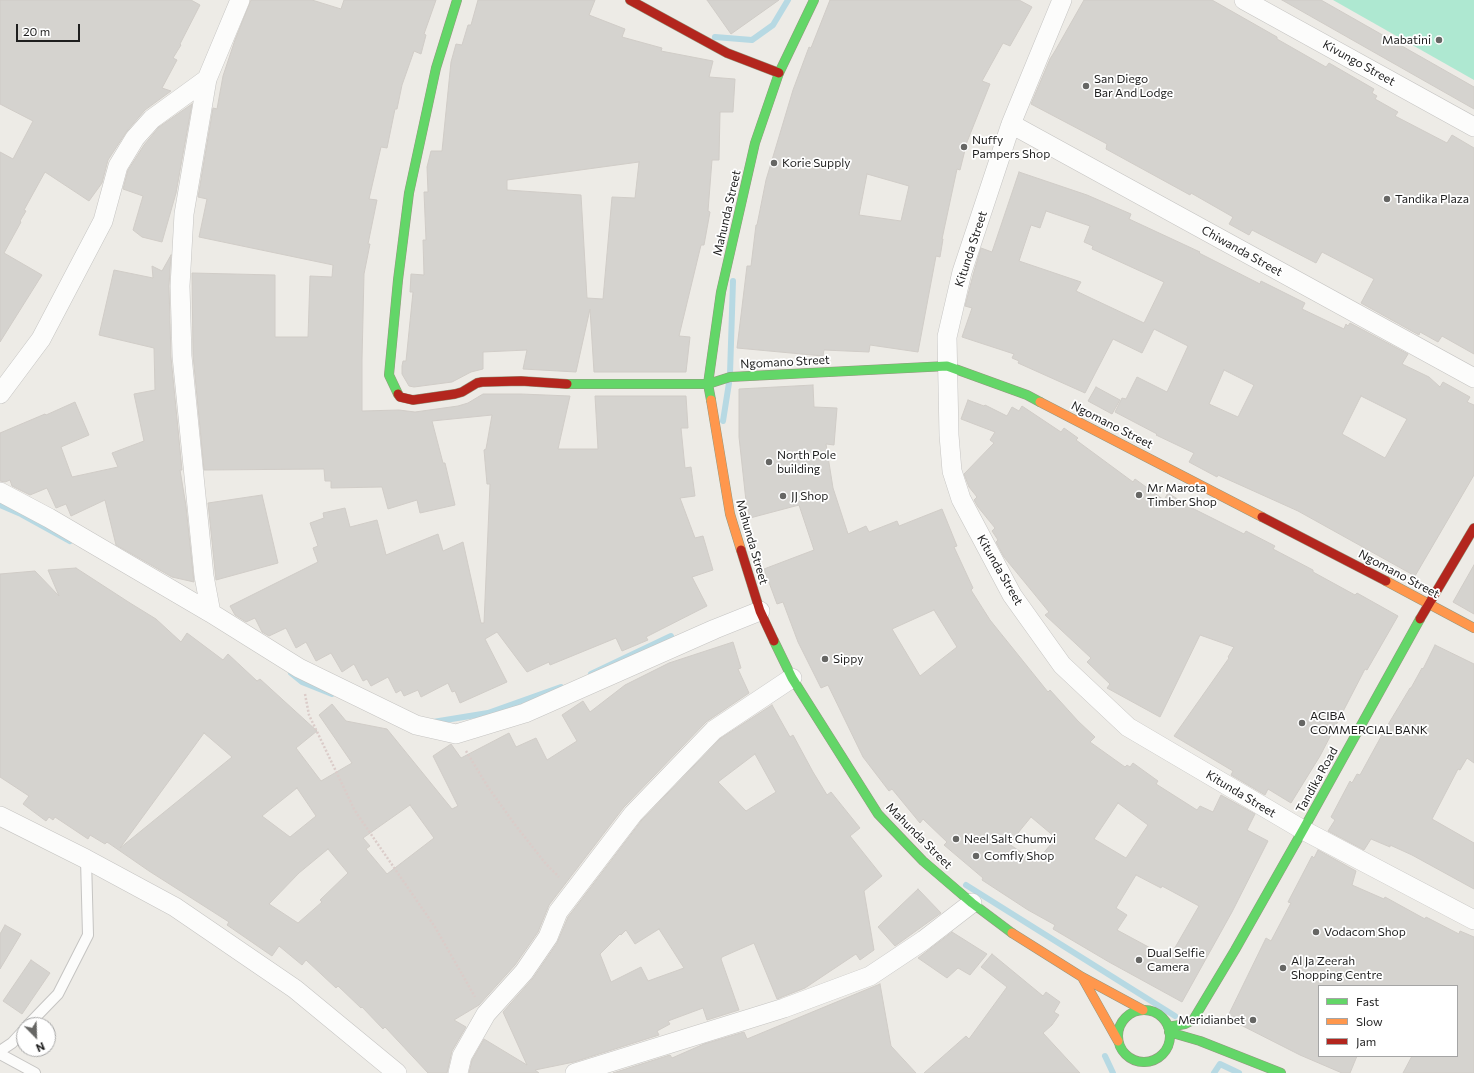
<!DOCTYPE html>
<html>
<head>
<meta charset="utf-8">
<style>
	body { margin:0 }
	#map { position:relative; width:1474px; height:1073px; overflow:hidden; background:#edebe6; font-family:Commissioner,sans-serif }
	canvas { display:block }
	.legend { position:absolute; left:1318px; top:985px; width:140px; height:72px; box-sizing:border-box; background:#fff; border:1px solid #a5a5a5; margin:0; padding:5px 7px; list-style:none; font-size:12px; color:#1e1e1e }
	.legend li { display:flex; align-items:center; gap:8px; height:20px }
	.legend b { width:20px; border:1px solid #a5a5a5 }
	.north { position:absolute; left:16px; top:1017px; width:40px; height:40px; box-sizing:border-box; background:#fff; border:1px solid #a5a5a5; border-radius:50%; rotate:157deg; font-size:11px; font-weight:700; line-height:16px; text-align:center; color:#1e1e1e }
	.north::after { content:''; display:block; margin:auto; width:14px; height:18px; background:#666664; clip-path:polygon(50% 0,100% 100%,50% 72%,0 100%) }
	.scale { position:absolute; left:16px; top:24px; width:64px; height:18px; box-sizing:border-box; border:2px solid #1e1e1e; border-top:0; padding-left:5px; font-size:12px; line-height:14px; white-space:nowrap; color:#1e1e1e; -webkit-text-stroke:3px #fff; paint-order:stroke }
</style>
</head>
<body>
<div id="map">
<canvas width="1474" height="1073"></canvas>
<ul class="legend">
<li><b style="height:5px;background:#63d668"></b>Fast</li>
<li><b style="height:5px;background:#ff974d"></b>Slow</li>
<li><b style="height:5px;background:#b3261e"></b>Jam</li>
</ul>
<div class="north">N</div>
<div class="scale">20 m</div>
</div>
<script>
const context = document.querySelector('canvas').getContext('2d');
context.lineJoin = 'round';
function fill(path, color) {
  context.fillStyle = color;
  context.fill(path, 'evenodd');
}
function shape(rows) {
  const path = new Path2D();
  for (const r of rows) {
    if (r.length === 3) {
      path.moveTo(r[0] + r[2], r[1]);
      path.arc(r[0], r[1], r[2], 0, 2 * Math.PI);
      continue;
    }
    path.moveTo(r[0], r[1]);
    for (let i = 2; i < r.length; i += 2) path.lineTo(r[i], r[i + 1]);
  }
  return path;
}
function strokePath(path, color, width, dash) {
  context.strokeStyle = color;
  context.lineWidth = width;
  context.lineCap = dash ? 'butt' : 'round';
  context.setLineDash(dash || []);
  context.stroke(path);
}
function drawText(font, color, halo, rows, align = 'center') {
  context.font = font + ' Commissioner,sans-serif';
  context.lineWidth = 3.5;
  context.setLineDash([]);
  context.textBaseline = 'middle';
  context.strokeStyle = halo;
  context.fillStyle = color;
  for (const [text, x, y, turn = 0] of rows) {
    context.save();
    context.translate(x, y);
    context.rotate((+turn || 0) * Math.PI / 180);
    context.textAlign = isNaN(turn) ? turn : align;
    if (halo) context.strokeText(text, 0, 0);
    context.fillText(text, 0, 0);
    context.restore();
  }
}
const pitch = shape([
	[1333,0,1474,0,1474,80]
]);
const stream = shape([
	[715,37,752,40,773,25,788,0],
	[730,374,733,281],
	[723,421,729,383],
	[0,505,21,514,70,541],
	[291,673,302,682,332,694],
	[591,674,671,636],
	[433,722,488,713,561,687],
	[966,885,1175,1016],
	[1105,1056,1113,1073],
	[1214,1073,1220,1064,1239,1073]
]);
const building = shape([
	[0,0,191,0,200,5,180,44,181,45,173,58,177,60,162,88,171,91,145,110,127,131,108,160,102,183,89,201,45,172,24,210,26,211,20,221,21,222,4,253,42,275,0,342,0,152,13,159,33,121,0,104,0,0],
	[251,0,312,0,341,9,344,0,436,0,424,34,426,35,421,54,414,51,402,85,397,109,395,109,387,148,381,147,369,199,377,200,368,244,370,244,364,274,362,360,362,411,399,410,415,412,458,406,468,403,483,394,521,394,570,396,558,449,598,449,595,396,686,396,688,428,681,428,685,468,691,467,695,496,680,498,695,538,703,536,713,570,692,577,707,606,646,637,648,640,622,651,616,638,550,665,549,662,527,672,497,632,485,639,507,682,460,703,455,691,452,692,448,683,421,697,418,690,404,696,401,690,396,693,388,677,371,686,367,679,363,681,354,664,342,672,331,653,316,661,306,642,296,648,286,628,269,636,262,632,255,618,246,622,235,615,230,606,318,562,313,548,318,546,310,523,324,518,323,513,345,508,350,527,377,520,386,555,438,534,443,551,463,542,481,623,484,623,490,484,487,484,484,450,486,449,492,415,432,421,443,463,445,463,455,505,420,513,417,500,388,509,382,487,331,488,331,481,325,481,324,469,204,470,193,355,192,273,275,275,275,337,308,337,310,276,332,277,333,265,199,237,207,199,198,197,213,108,217,109,223,76,235,40,251,0],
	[478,0,595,0,589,15,625,29,622,37,662,48,661,51,713,61,709,77,735,79,733,112,720,112,719,160,712,160,708,211,710,212,704,245,701,245,679,336,690,337,686,372,594,372,590,309,576,372,523,369,527,350,483,352,483,369,471,372,452,382,414,387,409,386,402,374,402,366,403,361,406,361,413,292,410,292,411,274,424,275,423,240,426,240,424,192,428,192,427,167,431,151,442,151,451,62,456,44,462,45,468,25,471,25,478,0],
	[639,162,635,198,612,197,603,299,587,298,581,195,507,190,507,180,639,162],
	[707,0,779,0,731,34,707,0],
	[830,0,1019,0,1032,7,1010,46,1003,43,982,81,990,84,967,142,960,170,957,169,942,239,943,239,940,257,936,256,918,352,870,345,869,352,824,350,823,356,737,348,747,266,751,266,756,225,757,225,766,180,793,90,809,47,811,48,830,0],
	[867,174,909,186,901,221,859,215,867,174],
	[1084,0,1212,0,1277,37,1277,39,1326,67,1329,63,1374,89,1372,93,1377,96,1375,99,1398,112,1395,116,1447,143,1452,135,1474,148,1474,354,1442,336,1438,342,1420,332,1419,335,1361,303,1374,279,1322,252,1316,263,1252,230,1249,235,1229,224,1233,217,1191,193,1190,195,1106,149,1107,144,1031,104,1050,59,1055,51,1084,0],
	[1282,0,1321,0,1474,87,1474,109,1282,0],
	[192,104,176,193,162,242,142,237,133,230,143,196,123,189,128,170,144,145,159,127,192,104],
	[1019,172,1087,195,1131,214,1129,219,1200,252,1199,253,1260,284,1261,281,1305,303,1302,309,1344,329,1346,324,1348,326,1350,323,1408,354,1402,364,1429,377,1440,387,1443,382,1470,397,1467,402,1474,405,1474,475,1415,576,1298,511,1218,475,1217,477,1189,462,1194,453,1156,435,1157,434,1115,412,1122,398,1126,399,1137,377,1167,392,1188,346,1154,329,1142,353,1113,339,1085,393,1018,363,1019,361,1012,358,1014,354,962,337,972,308,965,306,973,275,981,248,992,252,1019,172],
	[1046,211,1090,226,1084,242,1093,246,1092,249,1164,282,1144,323,1076,291,1081,282,1019,261,1031,225,1040,228,1046,211],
	[1224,370,1254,385,1238,417,1209,404,1224,370],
	[1361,396,1407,419,1385,458,1342,434,1361,396],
	[171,255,169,286,171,357,182,470,180,470,186,506,194,582,172,577,116,545,105,500,71,516,66,504,56,508,47,488,30,495,12,486,10,480,5,482,0,481,0,433,45,414,46,415,75,402,89,435,61,447,72,477,118,467,112,453,144,441,134,394,155,390,154,348,99,335,114,270,153,278,152,266,162,271,171,255],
	[813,385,814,407,837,408,834,445,826,444,833,488,848,534,866,526,869,532,897,521,899,526,942,509,957,546,954,547,973,588,971,590,990,620,1048,692,1050,690,1078,721,1095,737,1090,742,1125,767,1127,765,1130,767,1133,763,1158,781,1156,784,1197,810,1200,806,1213,812,1221,795,1255,814,1247,830,1268,841,1232,912,1182,1002,1109,962,1053,929,1055,925,1028,910,982,880,983,878,944,845,947,842,923,819,920,823,892,789,889,791,863,757,828,685,821,688,798,642,783,602,777,604,764,569,814,550,799,505,750,518,746,501,739,437,739,389,813,385],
	[934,610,957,647,920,676,892,629,934,610],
	[1118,803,1148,825,1126,858,1094,839,1118,803],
	[1031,817,1056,838,1036,862,1009,844,1031,817],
	[1136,875,1161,888,1162,886,1199,906,1169,958,1117,930,1127,915,1116,908,1136,875],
	[1096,387,1120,400,1112,414,1088,401,1096,387],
	[968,400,984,406,985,405,1007,416,1012,407,1019,411,1022,406,1061,432,1064,428,1078,438,1076,440,1133,482,1135,479,1164,500,1168,493,1192,508,1244,534,1246,531,1275,546,1273,549,1313,570,1313,572,1355,595,1357,593,1398,616,1367,670,1365,669,1320,756,1291,803,1268,789,1265,795,1231,775,1233,771,1174,736,1229,658,1228,657,1234,647,1200,635,1160,717,1107,688,1110,684,1087,662,1091,658,1045,615,1049,612,1004,557,996,542,998,540,992,531,995,528,978,507,974,500,977,497,969,487,964,474,994,443,990,440,995,432,961,419,968,400],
	[262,495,278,563,216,580,208,503,262,495],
	[1474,565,1474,614,1453,602,1474,565],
	[76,568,130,603,156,619,181,642,187,633,223,660,228,654,257,681,260,679,317,731,296,748,321,781,352,763,319,715,332,704,346,721,387,729,452,809,458,806,433,756,451,744,461,758,509,733,516,747,536,738,547,760,577,741,562,715,583,701,590,712,625,685,669,663,733,642,741,668,738,669,749,693,706,722,624,807,549,905,538,932,515,965,479,1005,454,1020,466,1027,452,1051,447,1073,428,1073,385,1027,383,1029,362,1007,361,1008,338,986,336,988,306,960,302,965,279,946,272,956,227,925,229,922,149,871,107,842,105,844,90,835,88,839,55,817,53,820,49,817,46,821,23,804,29,796,0,777,0,574,35,571,59,596,48,570,76,568],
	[204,733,232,757,120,848,204,733],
	[297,788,316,816,290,837,262,816,297,788],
	[410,805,434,838,387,874,366,849,370,846,363,838,410,805],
	[328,849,348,873,320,900,322,902,298,923,269,904,299,873,328,849],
	[1435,645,1474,664,1474,763,1467,758,1460,770,1458,769,1432,819,1474,843,1474,889,1412,855,1390,845,1390,847,1371,839,1364,850,1328,831,1335,820,1331,817,1350,781,1352,783,1357,774,1360,775,1383,733,1410,688,1411,688,1422,668,1423,669,1435,645],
	[772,705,790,737,793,735,813,772,827,795,831,792,860,828,850,836,882,876,864,891,874,950,860,960,856,954,805,988,777,999,754,943,722,957,721,959,739,1010,707,1020,703,1008,668,1021,670,1024,657,1031,659,1035,574,1062,535,1070,539,1073,469,1073,472,1060,484,1039,527,1065,503,1012,533,978,557,943,568,917,641,821,721,738,772,705],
	[755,754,776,792,746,811,718,782,755,754],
	[659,929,684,968,648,981,641,967,611,982,600,954,620,934,621,935,626,930,635,944,659,929],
	[1318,850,1356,871,1352,885,1384,899,1385,897,1425,919,1426,917,1459,934,1460,931,1474,937,1474,1073,1403,1073,1412,1056,1457,1056,1457,986,1319,986,1319,1056,1357,1056,1350,1073,1342,1073,1300,1055,1227,1018,1266,938,1271,941,1291,903,1288,902,1312,856,1314,858,1318,850],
	[918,889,941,913,895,946,878,927,918,889],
	[5,925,21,934,0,969,0,934,5,925],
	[952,932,987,954,970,975,958,968,947,978,918,958,952,932],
	[992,954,1043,996,1046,992,1060,1002,1054,1012,1059,1015,1052,1025,1043,1033,1080,1073,924,1073,966,1036,969,1039,1007,987,981,967,992,954],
	[31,960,50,973,22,1014,3,1001,31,960],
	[880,984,891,1046,916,1073,613,1073,670,1055,672,1058,704,1044,744,1032,747,1039,880,984]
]);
const path = shape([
	[305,694,309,715,355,811,435,927,475,997],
	[466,751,488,787,516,826,546,864,559,877]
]);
const lane = shape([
	[28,1025,58,994,88,935,86,859],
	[0,1051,12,1043,24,1030],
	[0,1054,35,1073]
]);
const street = shape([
	[1062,0,1011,124,962,272,947,337,949,435,952,471,961,499,1012,595,1062,665,1128,727,1303,830,1474,920],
	[1244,0,1474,127],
	[1011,124,1474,378],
	[0,394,41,339,103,221,118,166,135,138,152,119,207,79],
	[0,492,49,518,211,613,299,668,416,725,456,734,525,713,715,629,760,611],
	[211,613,204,576,182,356,180,286,184,214,207,79,240,0],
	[0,816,86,859,175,907,295,989,397,1073],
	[458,1073,462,1056,486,1014,524,972,548,937,558,912,633,814,714,730,792,678],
	[575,1073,784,1008,870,976,924,940,972,903]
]);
const fast = shape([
	[567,384,708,384,730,377,947,366,1027,395,1040,402],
	[398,394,389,375,398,280,409,193,436,68,457,0],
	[711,400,708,384,721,292,755,143,779,73,814,0],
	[774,641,792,678,878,814,923,861,972,903,1012,933],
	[1144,1036,26],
	[1168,1027,1185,1024,1193,1020,1235,950,1303,830,1420,619],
	[1169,1032,1200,1041,1281,1073]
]);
const slow = shape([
	[711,400,730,514,741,550],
	[1040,402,1262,517],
	[1386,581,1474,628],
	[1012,933,1082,977,1143,1010],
	[1082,977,1118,1041]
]);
const jam = shape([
	[630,0,727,53,779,73],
	[398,394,400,397,413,400,455,394,462,392,477,383,482,382,521,381,567,384],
	[1262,517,1386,581],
	[741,550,760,611,774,641],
	[1420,619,1474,528]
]);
const markers = [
	[1439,40,4,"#666664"],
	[1086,86,4,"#666664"],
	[964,147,4,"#666664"],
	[774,163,4,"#666664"],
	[1387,199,4,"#666664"],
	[769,462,4,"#666664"],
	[1139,495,4,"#666664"],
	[783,496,4,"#666664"],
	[825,659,4,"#666664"],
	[1302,723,4,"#666664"],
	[956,839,4,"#666664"],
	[976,856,4,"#666664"],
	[1316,932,4,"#666664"],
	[1139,960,4,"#666664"],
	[1283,968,4,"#666664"],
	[1253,1020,4,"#666664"]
];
const poiNames = [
	["Mabatini",1431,40,"right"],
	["San Diego",1094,79],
	["Bar And Lodge",1094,93],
	["Nuffy",972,140],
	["Pampers Shop",972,154],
	["Korie Supply",782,163],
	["Tandika Plaza",1395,199],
	["North Pole",777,455],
	["building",777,469],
	["Mr Marota",1147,488],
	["Timber Shop",1147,502],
	["JJ Shop",791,496],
	["Sippy",833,659],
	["ACIBA",1310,716],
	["COMMERCIAL BANK",1310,730],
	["Neel Salt Chumvi",964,839],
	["Comfly Shop",984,856],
	["Vodacom Shop",1324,932],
	["Dual Selfie",1147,953],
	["Camera",1147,967],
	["Al Ja Zeerah",1291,961],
	["Shopping Centre",1291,975],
	["Meridianbet",1245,1020,"right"]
];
const streetNames = [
	["Kivungo Street",1359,63,29],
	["Mahunda Street",727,213,-77],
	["Kitunda Street",971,249,-72],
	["Chiwanda Street",1242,251,29],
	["Ngomano Street",785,362,-3],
	["Ngomano Street",1112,425,27],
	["Mahunda Street",752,542,74],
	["Kitunda Street",1000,570,60],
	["Ngomano Street",1399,574,28],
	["Tandika Road",1317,780,-61],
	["Kitunda Street",1241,794,31],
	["Mahunda Street",919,836,45]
];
fill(pitch, '#aee8d1');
strokePath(stream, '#b7d9e3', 6);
fill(building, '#d5d3cf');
strokePath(building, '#d0ccc7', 1);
strokePath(lane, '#c5c4c2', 12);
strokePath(street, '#c5c4c2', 20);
strokePath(fast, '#94977e', 10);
strokePath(slow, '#94977e', 10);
strokePath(jam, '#94977e', 10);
strokePath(path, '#dbccc9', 2.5, [2, 2]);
strokePath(lane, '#fcfcfb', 10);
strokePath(street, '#fcfcfb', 19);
strokePath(fast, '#63d668', 9);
strokePath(slow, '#ff974d', 9);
strokePath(jam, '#b3261e', 9);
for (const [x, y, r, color] of markers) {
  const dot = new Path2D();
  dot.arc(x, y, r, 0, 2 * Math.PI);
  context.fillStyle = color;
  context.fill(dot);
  strokePath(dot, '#fff', 1.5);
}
drawText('12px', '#1e1e1e', '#fff', poiNames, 'left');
drawText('12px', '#1e1e1e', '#fff', streetNames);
</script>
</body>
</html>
